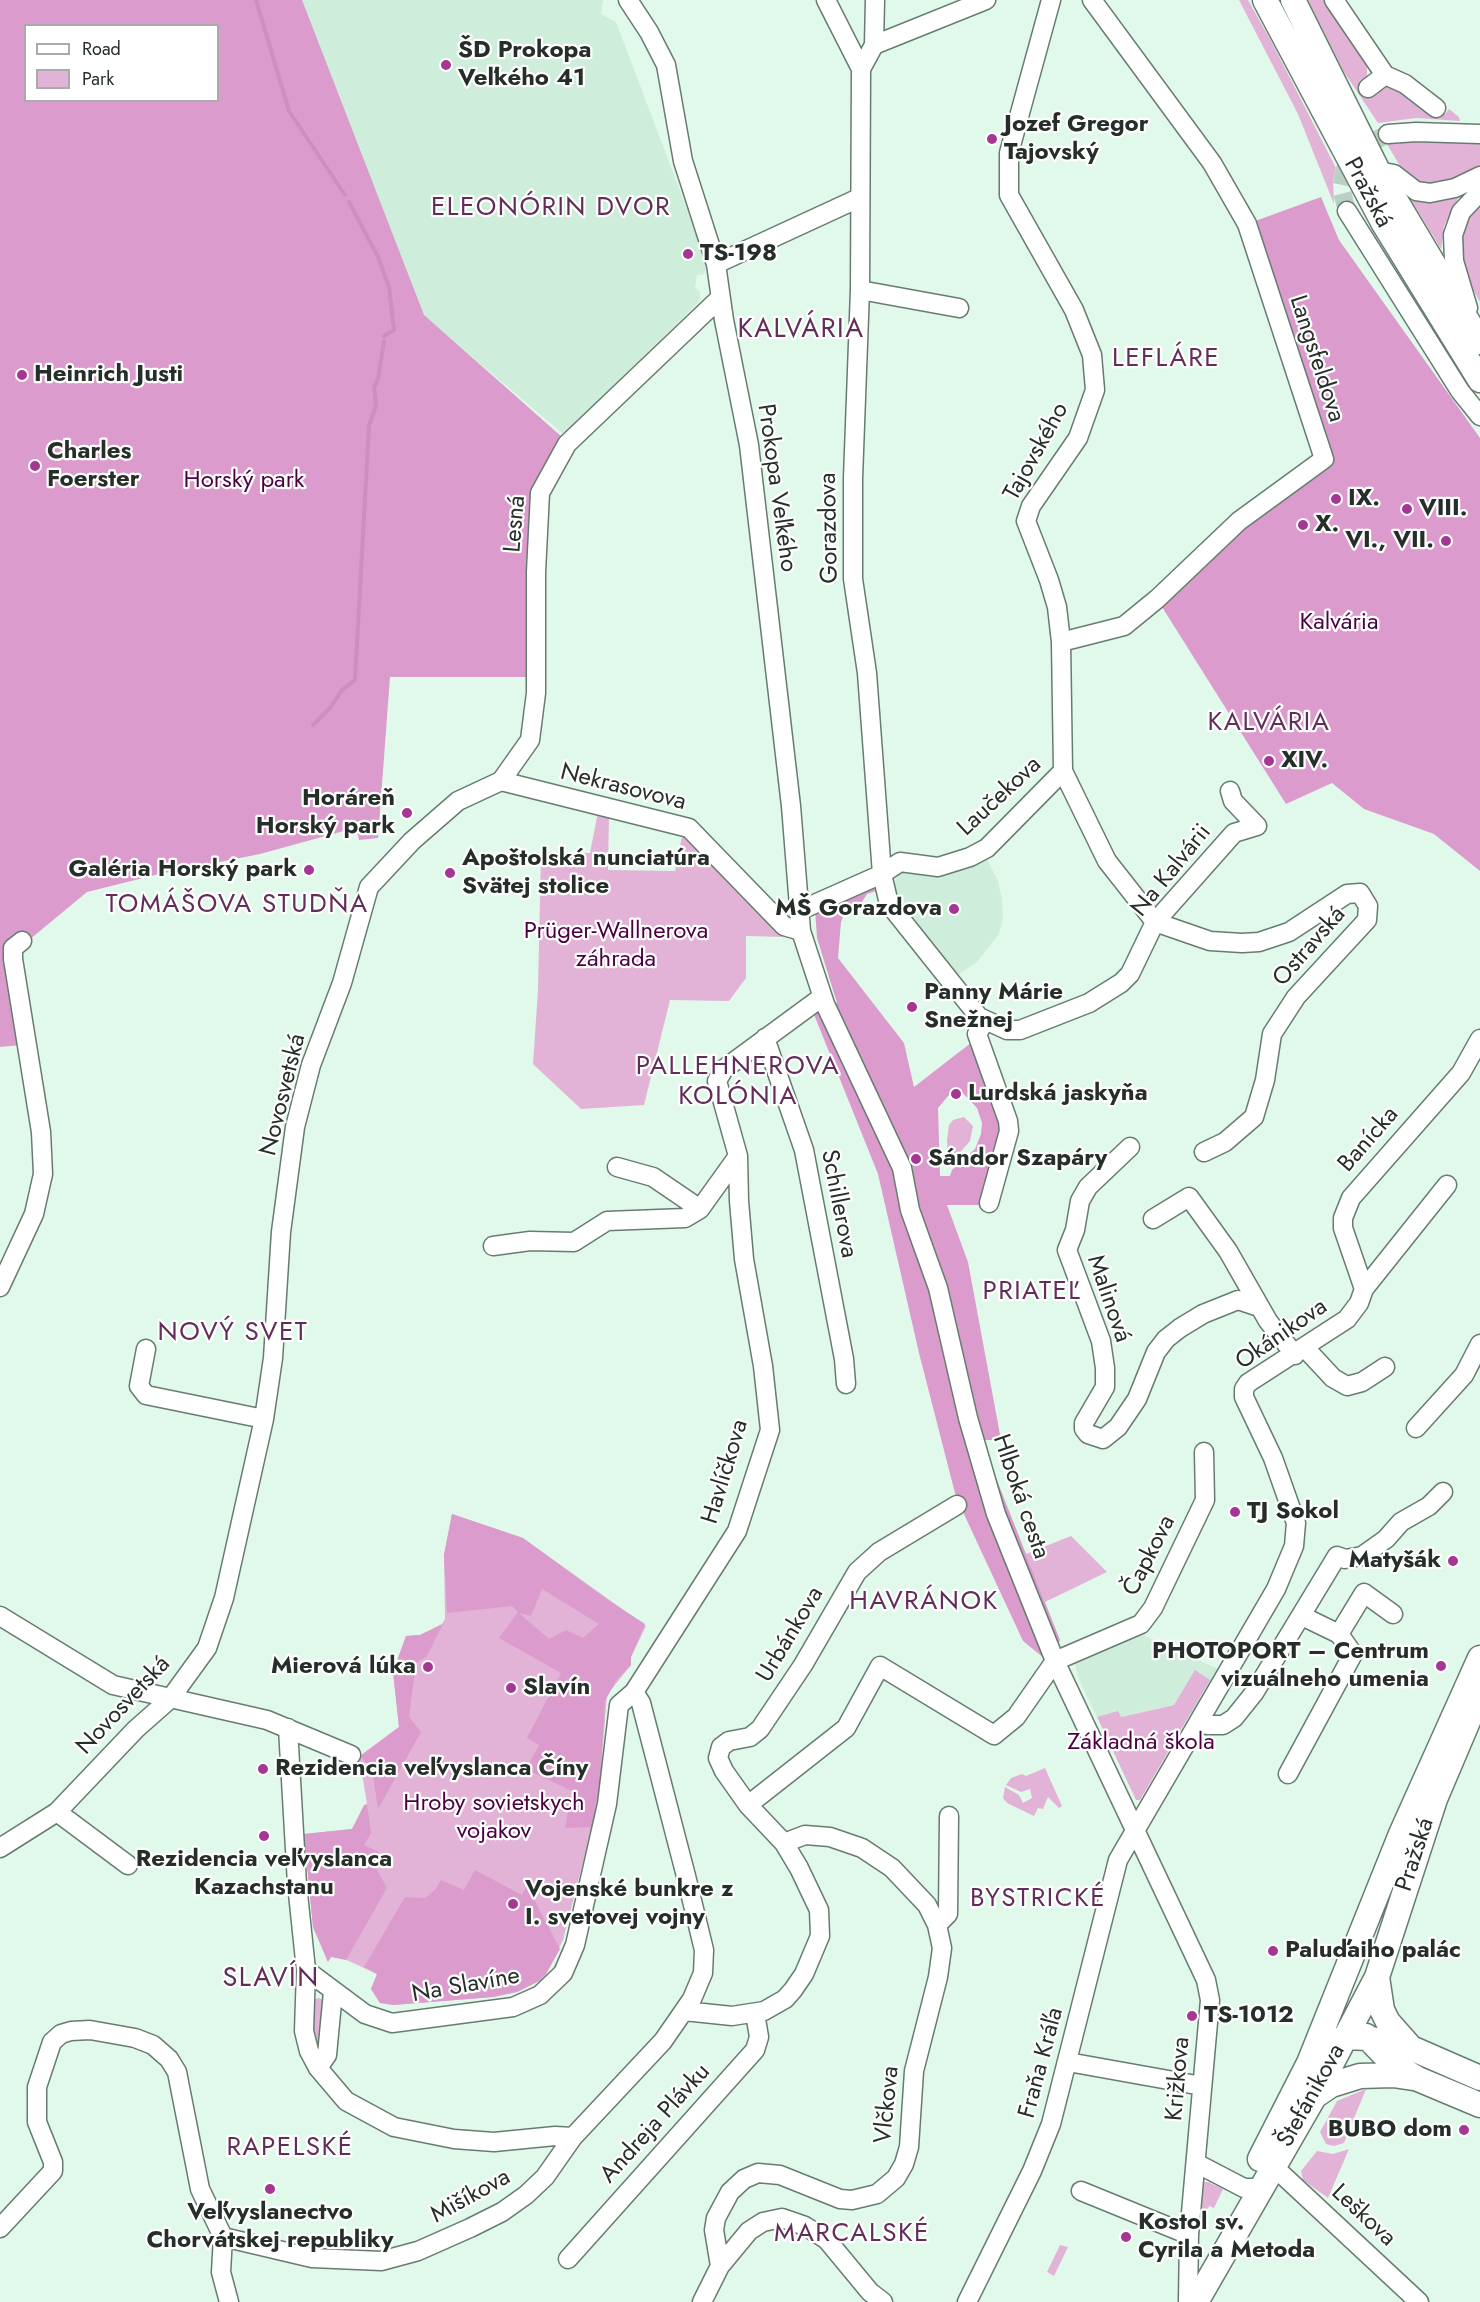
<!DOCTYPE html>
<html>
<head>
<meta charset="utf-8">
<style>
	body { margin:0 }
	#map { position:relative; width:1480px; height:2302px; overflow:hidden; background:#e1f9eb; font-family:Jost,sans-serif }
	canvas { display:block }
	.legend { position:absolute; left:24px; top:24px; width:195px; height:78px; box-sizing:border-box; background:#fff; border:2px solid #a8aba9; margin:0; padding:8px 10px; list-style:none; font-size:18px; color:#252e28 }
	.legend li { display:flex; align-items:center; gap:12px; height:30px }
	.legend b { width:30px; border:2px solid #a8aba9 }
</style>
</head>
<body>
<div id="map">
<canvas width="1480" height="2302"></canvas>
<ul class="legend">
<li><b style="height:8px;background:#fff"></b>Road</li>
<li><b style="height:16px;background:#e2b3d6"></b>Park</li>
</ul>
</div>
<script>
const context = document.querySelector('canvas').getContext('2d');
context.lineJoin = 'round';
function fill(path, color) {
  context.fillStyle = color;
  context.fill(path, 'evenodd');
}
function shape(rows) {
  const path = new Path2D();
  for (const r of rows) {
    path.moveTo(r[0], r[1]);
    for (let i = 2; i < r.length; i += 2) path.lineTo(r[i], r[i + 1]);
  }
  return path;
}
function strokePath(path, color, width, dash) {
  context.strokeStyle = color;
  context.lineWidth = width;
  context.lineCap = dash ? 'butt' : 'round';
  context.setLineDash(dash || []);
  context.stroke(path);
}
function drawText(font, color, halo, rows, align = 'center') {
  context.font = font + ' Jost,sans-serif';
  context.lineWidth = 4.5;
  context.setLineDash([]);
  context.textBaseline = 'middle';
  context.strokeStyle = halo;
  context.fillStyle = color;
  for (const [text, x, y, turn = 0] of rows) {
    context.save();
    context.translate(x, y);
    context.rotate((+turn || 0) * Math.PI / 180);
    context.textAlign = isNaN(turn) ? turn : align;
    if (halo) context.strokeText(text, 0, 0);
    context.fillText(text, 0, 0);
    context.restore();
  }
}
const built = shape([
	[301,0,603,0,601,14,616,22,708,265,704,274,697,275,695,287,700,292,700,298,697,304,567,431,562,433,424,316],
	[985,855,998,881,1002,899,1003,918,999,934,977,962,956,976,895,892,894,884,897,876,906,870],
	[1143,1635,1218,1669,1190,1716,1172,1705,1120,1717,1118,1712,1097,1717,1079,1680,1074,1660]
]);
const green = shape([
	[1239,0,1248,0,1270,39,1336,168,1333,181,1334,204,1298,114],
	[1308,0,1328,0,1367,60,1367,90,1393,83,1436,114,1445,114,1449,109,1459,117,1460,121,1416,118,1378,123,1344,72],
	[1422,139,1480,144,1480,169,1469,176,1426,188,1407,178,1387,144],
	[1460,194,1444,226,1441,249,1408,195],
	[1480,197,1480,302,1463,272,1458,252,1461,221],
	[598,812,609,815,608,870,675,871,683,831,784,937,746,936,746,978,729,1001,670,1000,644,1105,581,1109,533,1064,538,990,541,852,590,853],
	[964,1117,973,1126,970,1141,948,1166,947,1140,949,1125,953,1120],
	[452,1514,523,1538,646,1626,631,1657,631,1665,607,1695,600,1782,592,1827,563,1940,546,1974,539,1981,517,1992,493,1997,393,2005,380,2003,371,1989,377,1974,338,1956,331,1957,328,1962,313,1927,304,1834,352,1829,367,1804,362,1774,349,1759,352,1752,360,1756,399,1727,393,1672,406,1636,420,1635,442,1624,445,1619,444,1555],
	[1071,1536,1107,1572,1045,1602,1026,1554],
	[1195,1670,1210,1680,1140,1800,1136,1800,1097,1717,1118,1711,1121,1717,1174,1705],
	[1045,1768,1062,1806,1059,1808,1048,1797,1043,1809,1038,1808,1034,1816,1007,1803,1003,1798,1005,1787,1019,1795,1023,1803,1032,1798,1030,1789,1021,1792,1006,1785,1011,1778,1022,1774,1026,1776],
	[319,1998,324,2000,322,2045,313,2046,312,2000],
	[1366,2089,1344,2143,1334,2146,1326,2144,1320,2132,1337,2101],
	[1349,2149,1328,2198,1303,2180,1301,2171,1317,2151,1333,2154],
	[1203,2182,1208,2182,1223,2189,1214,2208,1209,2206,1206,2213,1200,2210],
	[1060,2245,1068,2247,1054,2276,1047,2272]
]);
const forest = shape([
	[0,0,302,0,424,315,562,437,543,473,529,677,390,677,378,838,359,840,358,835,351,829,260,854,159,874,87,892,17,950,22,1045,0,1047],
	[26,26,218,26,218,100,26,100],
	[1321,197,1339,240,1480,438,1480,871,1434,834,1364,809,1332,783,1286,804,1157,599,1324,459,1247,224],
	[873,887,876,891,867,894,862,902,845,912,841,922,838,958,904,1043,914,1087,976,1039,1004,1114,985,1205,947,1205,968,1262,1001,1440,981,1440,1060,1640,1050,1663,1023,1641,956,1497,919,1353,878,1174,813,1012,837,1003,817,938,815,909],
	[955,1088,958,1088,977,1108,982,1123,981,1134,975,1149,952,1170,950,1176,940,1176,938,1108],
	[452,1514,523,1538,605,1598,645,1624,631,1657,631,1665,617,1679,605,1701,600,1782,592,1827,565,1828,572,1791,526,1769,539,1745,527,1738,561,1673,499,1638,518,1612,512,1606,447,1613,444,1555],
	[542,1589,599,1624,583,1638,566,1630,549,1639,519,1613,531,1616],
	[443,1624,427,1656,416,1663,409,1717,421,1732,378,1809,372,1768,360,1756,399,1727,393,1672,406,1636,420,1635],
	[367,1804,371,1833,364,1845,379,1852,376,1868,387,1888,346,1960,331,1957,328,1962,313,1927,304,1834,352,1829,364,1805],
	[475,1870,522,1895,527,1886,560,1949,546,1974,539,1981,517,1992,493,1997,393,2005,380,2003,371,1989,377,1974,364,1967,405,1897,425,1898,435,1890,441,1880,464,1890]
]);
const stream = shape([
	[256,0,289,111,345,195],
	[349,202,378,257,389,287,394,330,384,336],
	[313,725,330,708,342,690,355,680,369,426,376,405,374,387,378,379,384,341]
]);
const minorTunnel = shape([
	[1347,211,1341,188,1346,165,1364,146,1388,134]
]);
const minor = shape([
	[628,0,649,32,666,65,683,161,716,264,724,320,749,445,791,806,801,931,825,1004,902,1168,910,1210,938,1288,968,1418,996,1514,1055,1661,1206,1980,1210,2000,1189,2235,1188,2302],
	[826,0,861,69],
	[875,0,874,45,861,69,860,290,853,478,853,579,867,673,882,874,889,904,979,1017,1007,1030,1020,1030,1089,1003,1121,983,1130,974,1155,922,1234,833,1257,826,1233,801,1230,791],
	[1051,0,1009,153,1009,195,1074,310,1092,355,1095,390,1078,438,1031,506,1026,521,1049,580,1057,607,1061,642,1063,771,1107,861,1155,922],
	[1334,0,1385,75,1405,84,1436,108],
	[874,45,986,0],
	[1368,88,1385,75],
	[1388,134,1416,132,1480,134],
	[1378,171,1394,174,1416,191,1430,193,1455,188,1480,176],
	[1347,211,1460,391,1480,416],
	[716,264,859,198],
	[860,290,959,308],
	[1468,308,1454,261,1453,235,1461,212,1480,192],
	[1061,642,1124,626,1157,599,1239,521,1324,459,1247,224,1212,163,1092,0],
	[501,781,530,740,536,693,536,572,540,493,567,444,720,298],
	[801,910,882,874,900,862,938,867,970,857,987,848,1063,771],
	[1155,922,1210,941,1242,943,1259,942,1289,932,1347,894,1360,893,1368,906,1367,920,1296,997,1272,1034,1265,1080,1254,1117,1225,1142,1204,1152],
	[985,1021,977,1034,1008,1121,1009,1131,989,1203],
	[765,1038,804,1150,844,1359,846,1384],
	[1130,1147,1088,1187,1080,1201,1075,1230,1067,1250,1101,1341,1105,1368,1105,1387,1084,1423,1084,1429,1088,1434,1103,1439,1118,1427,1137,1399,1156,1352,1166,1339,1180,1328,1203,1314,1238,1300,1259,1307],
	[617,1167,653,1177,700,1209],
	[1153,1219,1189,1197,1228,1251,1268,1321,1295,1355],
	[493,1246,530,1241,574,1242,607,1221,685,1218,700,1209,738,1156],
	[0,1287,34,1214,43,1174,41,1132,13,959,13,948,22,941],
	[1364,1289,1343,1228,1343,1218,1351,1198,1461,1073,1480,1039],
	[1305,1348,1333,1378,1347,1386,1362,1382,1385,1367],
	[146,1349,139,1386,146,1395,264,1419],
	[1416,1428,1464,1375,1480,1344],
	[0,1616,113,1685,267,1720,351,1755],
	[1339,1634,1364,1593,1393,1614],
	[1055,1661,1141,1624,1153,1608,1205,1500,1204,1452],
	[1200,1722,1207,1725,1223,1725,1234,1718,1254,1693,1337,1556,1345,1559,1362,1556,1386,1539,1401,1522,1429,1506,1443,1492],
	[288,1728,297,1884,306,1970,304,2031,309,2051,318,2068,346,2101,394,2127,454,2139,494,2142,555,2136,573,2137],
	[1288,1774,1353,1654,1339,1634,1302,1616],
	[748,1805,846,1728,880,1666,994,1735,1016,1717,1055,1661],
	[57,1812,128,1865],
	[0,1848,57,1812,136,1729,170,1699,207,1648,224,1598,264,1419,273,1358,281,1232,295,1127,311,1065,342,983,369,887,412,841,458,801,501,781,689,828,784,926,801,931],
	[937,1925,948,1914,949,1816],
	[306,1970,365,2014,392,2023,513,2007,540,1995,563,1973,575,1945,607,1804,619,1705,634,1692,737,1531,770,1430,763,1366,744,1259,739,1201,738,1156,717,1081,724,1069,822,997],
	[684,2011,732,2016,764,2011,785,1999,793,1990,804,1974,820,1936,819,1910,799,1868,784,1843,748,1805,724,1771,718,1758,721,1747,729,1741,750,1737,760,1729,803,1665,857,1572,879,1552,957,1505],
	[1068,2062,1202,2086],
	[318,2068,327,2055,333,1992],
	[1196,2163,1244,2188,1260,2188],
	[1273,2166,1419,2302],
	[1081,2191,1189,2235],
	[0,2228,53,2171,53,2162,37,2122,37,2087,52,2042,61,2034,71,2031,90,2030,135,2038,153,2045,169,2059,177,2072,200,2189,223,2237,312,2258,381,2261,418,2251,470,2228,502,2212,526,2195,545,2177,573,2137,663,2041,692,1999,703,1973,704,1950,686,1876,641,1703,634,1692],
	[223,2237,221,2272,229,2302],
	[568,2259,755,2050,759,2037,755,2013],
	[720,2266,714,2230,716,2218,730,2192,744,2179,758,2173,780,2175,840,2199,852,2200,877,2194,896,2178,904,2164,909,2147,914,2071,938,1977,942,1948,937,1925,927,1905,892,1868,862,1848,830,1837,805,1835,784,1843],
	[702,2302,720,2266,749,2231,763,2222,782,2218,805,2226,827,2240,870,2292,883,2302],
	[967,2302,1032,2171,1051,2124,1118,1860,1276,1589,1294,1546,1296,1523,1273,1458,1244,1397,1244,1389,1248,1383,1347,1319,1359,1303,1364,1289,1447,1185]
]);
const major = shape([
	[1265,0,1384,224,1480,380],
	[1293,0,1378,171,1480,342],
	[1377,1977,1382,2010,1388,2022,1411,2048,1480,2078],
	[1366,2036,1393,2064,1418,2079,1480,2105],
	[1309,2063,1401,1834,1480,1658],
	[1315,2096,1331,2085,1360,2076,1393,2075,1413,2078],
	[1260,2159,1309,2063,1329,2044,1347,2037,1367,2038,1411,2048],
	[1196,2302,1314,2097,1377,1977,1435,1799,1480,1693]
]);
const markers = [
	[446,65,6,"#a53693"],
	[992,139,6,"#a53693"],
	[688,254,6,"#a53693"],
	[22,375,6,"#a53693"],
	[35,466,6,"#a53693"],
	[1336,499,6,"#a53693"],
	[1407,509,6,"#a53693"],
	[1303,525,6,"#a53693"],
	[1446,541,6,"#a53693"],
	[1269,761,6,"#a53693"],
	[407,813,6,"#a53693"],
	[309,870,6,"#a53693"],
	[450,873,6,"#a53693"],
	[954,909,6,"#a53693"],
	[912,1007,6,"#a53693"],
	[956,1094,6,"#a53693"],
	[916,1159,6,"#a53693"],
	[1235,1512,6,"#a53693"],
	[1453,1561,6,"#a53693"],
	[1441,1666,6,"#a53693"],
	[428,1667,6,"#a53693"],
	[511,1688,6,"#a53693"],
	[263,1769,6,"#a53693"],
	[264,1836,6,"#a53693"],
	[513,1904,6,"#a53693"],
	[1273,1951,6,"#a53693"],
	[1192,2016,6,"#a53693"],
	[1464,2130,6,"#a53693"],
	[270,2189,6,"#a53693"],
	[1126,2237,6,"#a53693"]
];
const poiNames = [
	["ŠD Prokopa",458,51],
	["Veľkého 41",458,79],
	["Jozef Gregor",1004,125],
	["Tajovský",1004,153],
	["TS-198",700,254],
	["Heinrich Justi",34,375],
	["Charles",47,452],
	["Foerster",47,480],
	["IX.",1348,499],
	["VIII.",1419,509],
	["X.",1315,525],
	["VI., VII.",1434,541,"right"],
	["XIV.",1281,761],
	["Horáreň",395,799,"right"],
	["Horský park",395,827,"right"],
	["Apoštolská nunciatúra",462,859],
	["Svätej stolice",462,887],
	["Galéria Horský park",297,870,"right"],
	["MŠ Gorazdova",942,909,"right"],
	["Panny Márie",924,993],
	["Snežnej",924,1021],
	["Lurdská jaskyňa",968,1094],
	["Sándor Szapáry",928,1159],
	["TJ Sokol",1247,1512],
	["Matyšák",1441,1561,"right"],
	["PHOTOPORT – Centrum",1429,1652,"right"],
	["vizuálneho umenia",1429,1680,"right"],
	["Mierová lúka",416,1667,"right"],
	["Slavín",523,1688],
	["Rezidencia veľvyslanca Číny",275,1769],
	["Rezidencia veľvyslanca",264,1860,"center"],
	["Kazachstanu",264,1888,"center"],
	["Vojenské bunkre z",525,1890],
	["I. svetovej vojny",525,1918],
	["Paluďaiho palác",1285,1951],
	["TS-1012",1204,2016],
	["BUBO dom",1452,2130,"right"],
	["Veľvyslanectvo",270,2213,"center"],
	["Chorvátskej republiky",270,2241,"center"],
	["Kostol sv.",1138,2223],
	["Cyrila a Metoda",1138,2251]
];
const streetNames = [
	["Pražská",1367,193,62],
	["Langsfeldova",1316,359,72],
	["Tajovského",1037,452,-61],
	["Prokopa Veľkého",776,488,82],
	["Lesná",516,524,-85],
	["Gorazdova",830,528,-91],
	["Nekrasovova",623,788,14],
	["Laučekova",1000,797,-43],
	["Na Kalvárii",1172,871,-51],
	["Ostravská",1310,947,-49],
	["Novosvetská",284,1095,-76],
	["Banícka",1369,1140,-49],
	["Schillerova",838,1204,79],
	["Malinová",1108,1299,71],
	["Okánikova",1282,1335,-35],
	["Havlíčkova",726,1472,-73],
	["Hlboká cesta",1020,1497,71],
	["Čapkova",1150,1556,-63],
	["Urbánkova",791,1635,-59],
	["Novosvetská",124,1706,-47],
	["Pražská",1416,1855,-72],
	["Na Slavíne",466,1986,-10],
	["Fraňa Kráľa",1042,2063,-75],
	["Križkova",1179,2079,-85],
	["Štefánikova",1312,2096,-61],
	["Vlčkova",888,2105,-84],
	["Andreja Plávku",656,2124,-48],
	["Mišíkova",471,2197,-29],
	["Leškova",1363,2216,43]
];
const parkNames = [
	["Horský park",244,481],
	["Kalvária",1339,623],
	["Prüger-Wallnerova",616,932],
	["záhrada",616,960],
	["Základná škola",1141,1743],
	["Hroby sovietskych",494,1804],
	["vojakov",494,1832]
];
const neighbourhoodNames = [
	["ELEONÓRIN DVOR",551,209],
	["LEFLÁRE",1166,360],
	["KALVÁRIA",1269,724],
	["TOMÁŠOVA STUDŇA",237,906],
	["PALLEHNEROVA",738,1068],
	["KOLÓNIA",738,1098],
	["PRIATEĽ",1032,1293],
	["NOVÝ SVET",233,1334],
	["HAVRÁNOK",924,1603],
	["BYSTRICKÉ",1038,1900],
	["RAPELSKÉ",290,2149],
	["MARCALSKÉ",852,2235]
];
const quarterNames = [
	["KALVÁRIA",801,330],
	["SLAVÍN",271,1979]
];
fill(built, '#ceeddb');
fill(green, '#e2b3d6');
fill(forest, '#dc9bcd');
strokePath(stream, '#ce8ec0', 4);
strokePath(minorTunnel, '#bbd0c4', 18, [18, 9]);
strokePath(minor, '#677c70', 21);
strokePath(major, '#677c70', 27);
strokePath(minor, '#fff', 18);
strokePath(major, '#fff', 24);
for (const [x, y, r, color] of markers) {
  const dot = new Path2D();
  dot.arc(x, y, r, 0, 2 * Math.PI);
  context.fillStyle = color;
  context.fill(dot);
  strokePath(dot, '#fff', 2);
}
drawText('bold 24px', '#252e28', '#fff', poiNames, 'left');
drawText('24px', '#252e28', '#fff', streetNames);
drawText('24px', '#4c0042', '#fff', parkNames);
context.letterSpacing = '1.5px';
drawText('26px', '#632d59', '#fff', neighbourhoodNames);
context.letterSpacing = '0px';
context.letterSpacing = '1.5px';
drawText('27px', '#632d59', '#fff', quarterNames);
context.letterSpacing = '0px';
</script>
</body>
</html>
